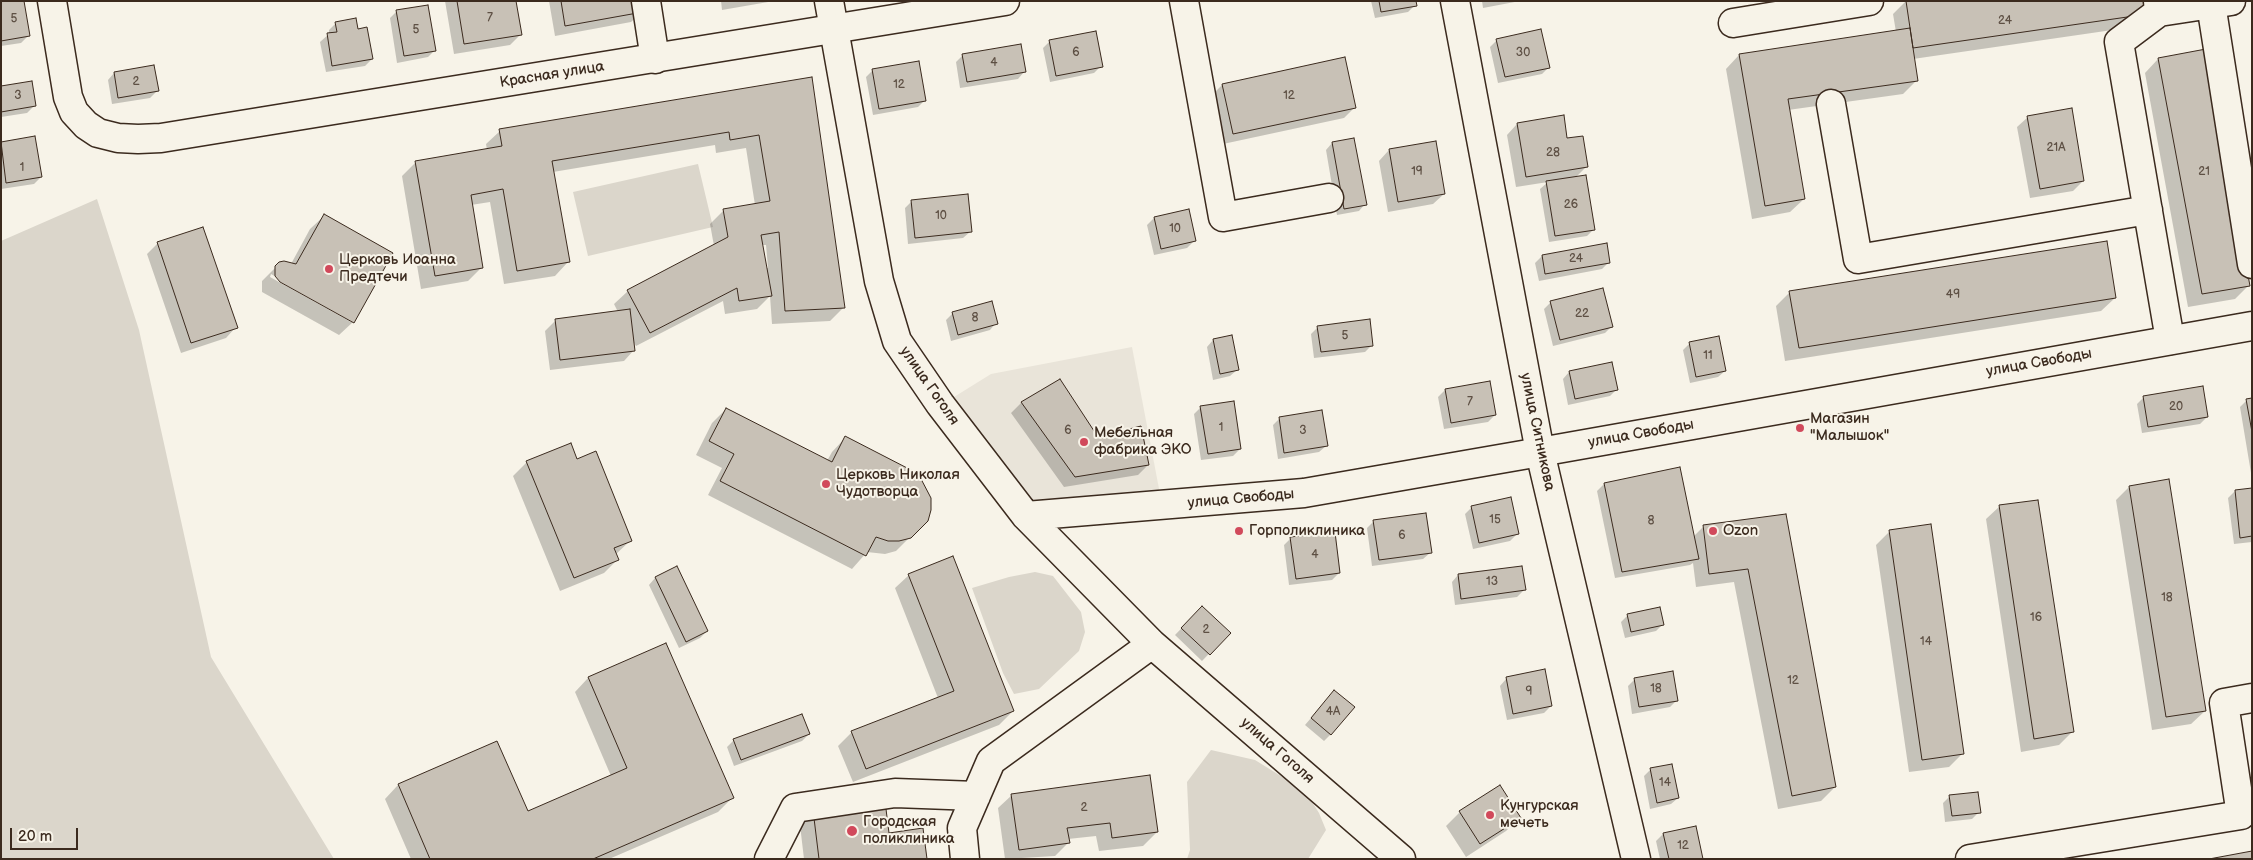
<!DOCTYPE html>
<html>
<head>
<meta charset="utf-8">
<style>
	body { margin:0 }
	#map { position:relative; width:2253px; height:860px; overflow:hidden; background:#f7f3e8; font-family:"Balsamiq Sans",sans-serif }
	canvas { display:block }
	.frame { position:absolute; inset:0; border:2px solid #3b2a1e; pointer-events:none }
	.scale { position:absolute; left:10px; top:828px; width:68px; height:22px; box-sizing:border-box; border:2px solid #3b2a1e; border-top:0; padding-left:6px; font-size:15px; line-height:18px; white-space:nowrap; color:#3b2a1e; -webkit-text-stroke:4px #f7f3e8; paint-order:stroke }
</style>
</head>
<body>
<div id="map">
<canvas width="2253" height="860"></canvas>
<div class="frame"></div>
<div class="scale">20 m</div>
</div>
<script>
const context = document.querySelector('canvas').getContext('2d');
context.lineJoin = 'round';
function fill(path, color) {
  context.fillStyle = color;
  context.fill(path, 'evenodd');
}
function shape(rows) {
  const path = new Path2D();
  for (const r of rows) {
    path.moveTo(r[0], r[1]);
    for (let i = 2; i < r.length; i += 2) path.lineTo(r[i], r[i + 1]);
  }
  return path;
}
function strokePath(path, color, width, dash) {
  context.strokeStyle = color;
  context.lineWidth = width;
  context.lineCap = dash ? 'butt' : 'round';
  context.setLineDash(dash || []);
  context.stroke(path);
}
function drawText(font, color, halo, rows, align = 'center') {
  context.font = font + ' "Balsamiq Sans",sans-serif';
  context.lineWidth = 4;
  context.setLineDash([]);
  context.textBaseline = 'middle';
  context.strokeStyle = halo;
  context.fillStyle = color;
  for (const [text, x, y, turn = 0] of rows) {
    context.save();
    context.translate(x, y);
    context.rotate((+turn || 0) * Math.PI / 180);
    context.textAlign = isNaN(turn) ? turn : align;
    if (halo) context.strokeText(text, 0, 0);
    context.fillText(text, 0, 0);
    context.restore();
  }
}
const built = shape([
	[1132,347,1160,494,1032,506,954,397,991,374]
]);
const green = shape([
	[698,164,713,227,588,256,573,192],
	[97,199,139,330,211,657,334,859,1,859,1,241],
	[1035,572,1053,576,1081,612,1085,632,1079,651,1039,689,1014,694,1003,673,972,588,1009,577],
	[1211,750,1255,760,1305,791,1319,813,1326,830,1308,859,1187,859,1190,850,1187,782]
]);
const shadow = shape([
	[1,1,28,36,21,43,1,46],
	[445,1,515,1,521,34,510,45,454,54],
	[549,1,640,1,642,12,631,22,555,36],
	[721,1,774,1,722,10],
	[1371,1,1414,1,1415,5,1408,12,1375,18],
	[1482,1,1520,1,1483,8],
	[1906,1,2145,1,2133,27,1913,59,1917,80,1903,94,1788,110,1804,199,1790,212,1752,219,1726,69,1739,55,1896,32,1893,14],
	[397,11,435,50,428,57,397,63,390,18],
	[336,23,357,30,372,59,365,66,326,72,320,42,329,34,329,30],
	[1497,40,1549,67,1542,74,1498,83,1490,47],
	[1050,41,1101,66,1094,73,1050,82,1043,48],
	[963,55,1024,72,1018,79,960,88,956,62],
	[2158,59,2248,286,2235,299,2188,307,2145,73],
	[873,70,925,100,918,107,873,115,866,77],
	[114,73,157,91,150,98,112,104,108,80],
	[811,78,843,308,830,321,772,324,770,296,757,309,725,314,723,301,636,346,633,341,634,350,624,361,550,370,545,331,556,320,618,312,614,304,628,291,714,246,710,224,724,210,755,205,746,148,716,153,715,145,553,172,568,262,555,276,504,284,490,202,471,205,482,267,468,281,421,289,402,176,416,162,487,150,486,144,500,131],
	[762,245,766,245,768,268,766,268],
	[1222,85,1355,107,1344,118,1223,144,1212,95],
	[1,87,34,106,27,113,1,117],
	[2028,117,2083,181,2073,191,2030,198,2017,127],
	[1517,124,1566,140,1586,167,1575,178,1594,229,1587,236,1549,242,1540,189,1548,182,1516,187,1507,135],
	[1,143,41,177,34,184,1,189],
	[1332,143,1365,204,1359,211,1337,215,1326,150],
	[1389,150,1444,194,1433,204,1388,212,1379,161],
	[912,201,970,232,963,238,908,244,905,208],
	[1188,211,1194,241,1187,248,1154,255,1147,225,1154,218],
	[324,216,353,322,339,335,262,292,262,281,276,267,291,264,310,229],
	[271,274,351,319,351,322,270,277],
	[202,228,236,327,226,338,181,353,147,254,157,244],
	[1542,256,1609,262,1602,269,1539,281,1535,263],
	[1790,292,2115,298,2101,311,1785,361,1776,306],
	[1551,302,1612,326,1605,333,1553,346,1544,309],
	[953,313,996,323,990,330,951,341,946,320],
	[1318,327,1372,345,1365,352,1314,358,1311,334],
	[1213,340,1237,370,1230,376,1213,380,1207,347],
	[1690,343,1725,371,1718,377,1690,383,1683,350],
	[1569,372,1617,389,1610,396,1568,405,1563,379],
	[1059,380,1097,438,1148,465,1138,475,1064,487,1011,413,1021,403],
	[1445,390,1495,415,1488,422,1444,429,1438,397],
	[2144,397,2207,417,2200,424,2142,433,2137,404],
	[2252,399,2252,473,2251,473,2240,407,2247,400],
	[1201,407,1240,449,1233,456,1201,460,1194,414],
	[726,409,827,461,832,452,845,438,926,521,896,551,885,554,867,552,852,569,708,495,722,468,696,455,712,423],
	[1280,418,1326,446,1319,452,1278,459,1273,425],
	[577,460,631,540,615,555,617,560,604,573,560,591,513,476,527,462],
	[1604,484,1693,537,1704,526,1785,516,1835,787,1821,801,1778,809,1734,582,1696,587,1693,563,1690,565,1615,578,1597,491],
	[2129,487,2205,711,2191,724,2152,730,2116,500],
	[2252,489,2252,542,2234,544,2228,498,2235,491],
	[2000,506,2072,732,2059,745,2021,752,1986,519],
	[1472,507,1517,534,1510,541,1473,549,1465,514],
	[1374,521,1430,553,1423,559,1372,566,1367,528],
	[1889,532,1963,753,1949,767,1909,772,1876,545],
	[1291,538,1339,573,1332,580,1289,585,1284,545],
	[677,568,707,631,700,638,679,648,649,585,655,578],
	[909,575,1013,711,999,725,853,782,838,746,852,732,938,698,895,588],
	[1458,575,1524,590,1517,597,1455,605,1452,582],
	[1202,607,1229,633,1202,661,1175,635],
	[1628,615,1663,624,1656,631,1625,638,1621,622],
	[665,645,732,798,718,812,609,859,411,859,385,799,398,785,497,742,527,813,611,776,575,692,588,678],
	[1506,679,1551,706,1544,713,1507,720,1500,686],
	[1635,679,1677,700,1670,707,1632,714,1628,686],
	[1328,698,1331,734,1324,741,1305,725],
	[809,734,802,741,734,766,727,747,734,740],
	[1651,769,1678,798,1671,804,1650,809,1644,776],
	[1499,787,1519,818,1506,831,1466,857,1446,826,1460,812],
	[1012,795,1157,832,1143,846,1099,851,1096,836,1068,839,1068,843,1055,856,1005,859,998,808],
	[1950,796,1979,812,1972,819,1945,822,1943,803],
	[813,811,888,834,926,859,804,859,800,825],
	[1695,827,1702,859,1660,859,1656,841,1663,834]
]);
const building = shape([
	[1,1,24,1,30,36,1,41,1,1],
	[457,1,516,1,522,35,464,44,457,1],
	[561,1,641,1,643,12,565,26,561,1],
	[1379,1,1416,1,1417,6,1381,12,1379,1],
	[1906,1,2146,1,2148,14,1913,48,1906,1],
	[428,5,436,51,404,56,396,10,428,5],
	[356,18,358,29,367,27,373,59,332,66,327,33,337,32,335,22,356,18],
	[1910,28,1918,81,1788,99,1805,199,1765,206,1739,54,1910,28],
	[1541,29,1550,68,1505,77,1496,39,1541,29],
	[1096,31,1103,67,1056,76,1049,40,1096,31],
	[1021,44,1026,72,967,82,962,54,1021,44],
	[2206,49,2250,286,2202,294,2158,58,2206,49],
	[1345,57,1356,108,1233,134,1222,84,1345,57],
	[919,61,926,101,879,109,872,69,919,61],
	[154,65,159,91,118,98,114,72,154,65],
	[812,77,845,308,785,311,779,232,761,235,772,296,739,301,737,288,650,333,627,290,728,237,723,209,770,201,759,135,730,140,729,132,552,161,570,262,517,271,503,189,471,195,483,268,435,276,415,161,502,146,499,129,812,77],
	[32,81,36,106,1,112,1,86,32,81],
	[2072,108,2084,181,2040,189,2027,116,2072,108],
	[1564,115,1567,138,1583,136,1588,167,1526,177,1517,123,1564,115],
	[35,136,42,177,6,183,1,142,35,136],
	[1354,138,1367,205,1344,209,1332,142,1354,138],
	[1436,141,1445,194,1398,202,1389,149,1436,141],
	[1586,175,1595,230,1555,236,1546,181,1586,175],
	[968,194,972,232,915,238,911,200,968,194],
	[1189,209,1196,241,1161,249,1154,217,1189,209],
	[324,214,393,253,354,323,280,282,275,276,275,266,279,262,284,261,296,264,324,214],
	[203,227,238,328,191,343,157,242,203,227],
	[2107,241,2116,298,1799,348,1789,291,2107,241],
	[1607,243,1610,263,1545,274,1542,255,1607,243],
	[1603,288,1613,327,1560,340,1550,301,1603,288],
	[992,301,998,324,958,335,952,312,992,301],
	[630,309,635,351,560,360,555,319,630,309],
	[1370,319,1373,346,1321,352,1317,326,1370,319],
	[1232,335,1239,370,1220,374,1213,339,1232,335],
	[1719,336,1726,371,1696,377,1689,342,1719,336],
	[1612,362,1618,390,1575,399,1569,371,1612,362],
	[1060,379,1098,437,1141,426,1149,465,1075,477,1021,402,1060,379],
	[1490,381,1496,415,1451,423,1445,389,1490,381],
	[2203,386,2208,417,2148,427,2143,396,2203,386],
	[2252,398,2252,432,2246,399,2252,398],
	[1234,401,1241,449,1208,454,1200,406,1234,401],
	[726,408,832,462,845,436,911,470,920,477,931,498,931,510,928,521,911,538,899,541,888,541,876,537,866,556,720,481,734,454,709,441,726,408],
	[1322,410,1328,446,1284,453,1279,417,1322,410],
	[571,443,577,459,596,451,632,541,614,548,619,560,574,578,526,461,571,443],
	[1680,467,1699,559,1622,572,1604,483,1680,467],
	[2169,479,2206,711,2166,717,2129,486,2169,479],
	[2252,488,2252,536,2240,538,2235,490,2252,488],
	[1511,497,1519,534,1479,543,1471,506,1511,497],
	[2038,500,2074,732,2034,739,1999,505,2038,500],
	[1426,513,1432,553,1379,560,1373,520,1426,513],
	[1786,514,1836,787,1792,796,1748,569,1709,574,1703,525,1786,514],
	[1931,524,1964,754,1922,760,1889,530,1931,524],
	[1335,532,1340,573,1296,579,1290,537,1335,532],
	[953,556,1014,711,866,769,851,731,954,691,908,574,953,556],
	[677,566,708,631,686,642,655,577,677,566],
	[1522,566,1526,590,1461,599,1458,574,1522,566],
	[1202,606,1231,633,1210,655,1181,628,1202,606],
	[1660,607,1664,625,1631,632,1627,614,1660,607],
	[666,643,734,798,593,859,430,859,398,784,497,741,528,811,627,768,588,677,666,643],
	[1545,669,1552,706,1513,714,1506,677,1545,669],
	[1673,671,1678,701,1639,707,1634,678,1673,671],
	[1334,690,1355,707,1331,735,1311,718,1334,690],
	[802,714,810,734,741,760,733,739,802,714],
	[1672,764,1679,798,1657,803,1650,768,1672,764],
	[1150,775,1158,832,1112,838,1110,823,1067,828,1070,843,1019,850,1011,794,1150,775],
	[1500,785,1521,818,1480,844,1459,811,1500,785],
	[1978,792,1981,813,1952,816,1949,795,1978,792],
	[885,801,889,833,923,828,927,859,819,859,813,810,885,801],
	[1696,826,1703,859,1669,859,1663,833,1696,826],
	[2252,851,2252,859,2209,859,2252,851]
]);
const minor = shape([
	[646,1,655,59],
	[829,1,879,281,897,341,940,404,1026,516,1152,644,1401,859],
	[1184,1,1223,217,1329,198],
	[2158,1,2159,12,2231,1],
	[2211,4,2252,264],
	[2159,12,2119,42,2170,340],
	[1733,23,1869,1],
	[1831,104,1858,259,2148,210],
	[1026,516,1304,493,1540,452],
	[769,859,795,808,895,793,976,796],
	[965,859,962,828,991,761,1152,644],
	[1970,859,2241,815,2224,703,2252,698]
]);
const major = shape([
	[52,1,68,97,74,112,86,125,98,133,118,138,138,139,161,138,1005,1],
	[1455,1,1540,452,1636,859],
	[1540,452,2252,326]
]);
const markers = [
	[329,269,5,"#d1495b"],
	[1800,428,5,"#d1495b"],
	[1084,442,5,"#d1495b"],
	[826,484,5,"#d1495b"],
	[1239,531,5,"#d1495b"],
	[1713,531,5,"#d1495b"],
	[1490,815,5,"#d1495b"],
	[852,831,6,"#d1495b"]
];
const numberNames = [
	["7",490,18],
	["5",14,19],
	["24",2005,21],
	["5",416,30],
	["6",1076,53],
	["30",1523,53],
	["4",994,63],
	["2",136,82],
	["12",899,85],
	["3",18,96],
	["12",1289,96],
	["21А",2056,148],
	["28",1553,153],
	["1",22,168],
	["19",1417,172],
	["21",2204,172],
	["26",1571,205],
	["10",941,216],
	["10",1175,229],
	["24",1576,259],
	["49",1953,295],
	["22",1582,314],
	["8",975,318],
	["5",1345,336],
	["11",1708,356],
	["7",1470,402],
	["20",2176,407],
	["1",1221,428],
	["6",1068,431],
	["3",1303,431],
	["15",1495,520],
	["8",1651,521],
	["6",1402,536],
	["4",1315,555],
	["13",1492,582],
	["18",2167,598],
	["16",2036,618],
	["2",1206,630],
	["14",1926,642],
	["12",1793,681],
	["18",1656,689],
	["9",1529,692],
	["4А",1333,712],
	["14",1665,783],
	["2",1084,808],
	["12",1683,846]
];
const streetNames = [
	["Красная улица",552,75,-9],
	["улица Свободы",2039,363,-10],
	["улица Гоголя",929,386,55],
	["улица Ситникова",1537,432,78],
	["улица Свободы",1641,434,-10],
	["улица Свободы",1241,499,-5],
	["улица Гоголя",1277,751,41]
];
const poiNames = [
	["Церковь Иоанна",339,260],
	["Предтечи",339,277],
	["Магазин",1810,419],
	["\"Малышок\"",1810,436],
	["Мебельная",1094,433],
	["фабрика ЭКО",1094,450],
	["Церковь Николая",836,475],
	["Чудотворца",836,492],
	["Горполиклиника",1249,531],
	["Ozon",1723,531],
	["Кунгурская",1500,806],
	["мечеть",1500,823],
	["Городская",863,822],
	["поликлиника",863,839]
];
fill(built, '#e9e4d9');
fill(green, '#dbd6cb');
fill(shadow, '#0003');
fill(building, '#c8c1b6');
strokePath(building, '#3b2a1e', 1);
strokePath(minor, '#3b2a1e', 31);
strokePath(major, '#3b2a1e', 31);
strokePath(minor, '#f7f3e8', 28);
strokePath(major, '#f7f3e8', 28);
for (const [x, y, r, color] of markers) {
  const dot = new Path2D();
  dot.arc(x, y, r, 0, 2 * Math.PI);
  context.fillStyle = color;
  context.fill(dot);
  strokePath(dot, '#f7f3e8', 2);
}
drawText('12px', '#5e5044', null, numberNames);
drawText('15px', '#3b2a1e', '#f7f3e8', streetNames);
drawText('15px', '#3b2a1e', '#f7f3e8', poiNames, 'left');
</script>
</body>
</html>
